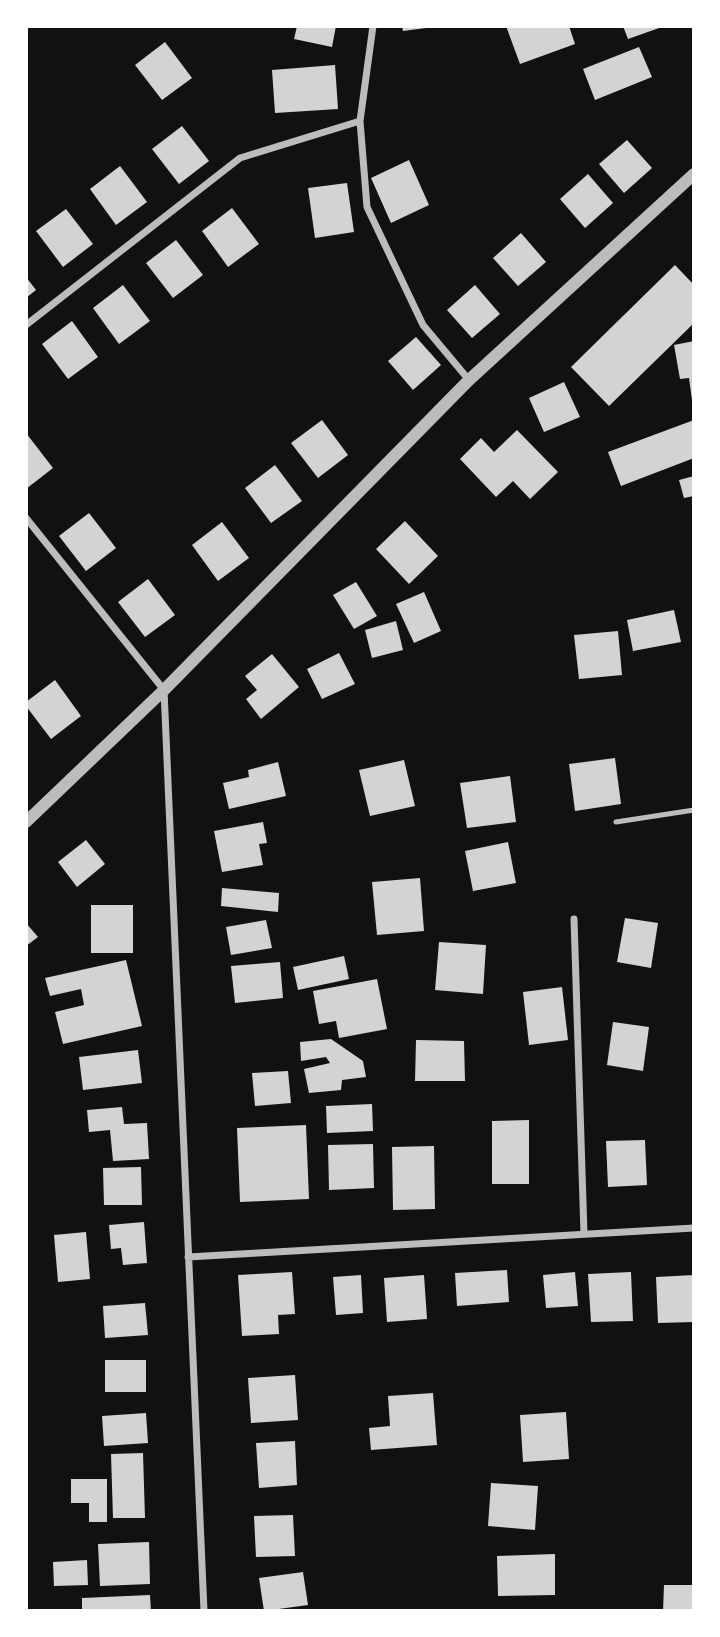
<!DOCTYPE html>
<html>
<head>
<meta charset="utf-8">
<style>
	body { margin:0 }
	#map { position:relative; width:720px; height:1637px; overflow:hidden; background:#111; font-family:"Source Serif 4",serif }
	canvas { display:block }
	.frame { position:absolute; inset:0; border:28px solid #fff; pointer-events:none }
</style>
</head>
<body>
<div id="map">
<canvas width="720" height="1637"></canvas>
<div class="frame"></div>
</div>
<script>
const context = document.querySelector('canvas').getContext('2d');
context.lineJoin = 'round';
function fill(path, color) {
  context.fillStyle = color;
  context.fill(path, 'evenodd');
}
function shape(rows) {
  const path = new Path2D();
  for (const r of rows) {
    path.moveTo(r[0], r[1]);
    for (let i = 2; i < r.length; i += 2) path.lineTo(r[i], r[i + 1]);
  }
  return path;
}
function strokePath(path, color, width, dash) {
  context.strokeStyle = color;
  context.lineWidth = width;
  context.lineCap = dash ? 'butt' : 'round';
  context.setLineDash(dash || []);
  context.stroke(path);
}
const building = shape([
	[297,26,336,26,332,47,294,39],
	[402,26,426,26,426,28,403,31],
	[506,26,569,26,575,44,520,64],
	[623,26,662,26,662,27,628,39],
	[165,42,192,78,162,100,135,65],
	[639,47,652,77,595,100,583,69],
	[335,65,338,109,275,113,272,70],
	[182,126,209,161,179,184,152,149],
	[627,140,652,168,624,193,599,164],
	[409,160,429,205,391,223,371,178],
	[120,166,147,202,116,225,90,189],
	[588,174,613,203,585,228,560,199],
	[347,183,354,232,315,238,308,188],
	[232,208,259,244,228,267,202,231],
	[66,209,93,244,63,267,36,231],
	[521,233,546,262,518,286,493,258],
	[176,240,203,275,173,298,146,263],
	[675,265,694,285,694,323,609,406,571,367],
	[26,277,36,290,26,298],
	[123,285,150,321,119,344,93,308],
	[475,285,500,314,472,338,447,310],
	[72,321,98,357,68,379,42,344],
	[416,337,441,365,413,390,388,361],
	[694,341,694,400,692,400,689,378,680,379,674,345],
	[564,382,580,417,544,432,529,398],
	[322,420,348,455,318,478,291,443],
	[694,420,694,458,621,486,608,452],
	[517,430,558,472,530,499,513,481,496,497,460,459,481,438,494,452],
	[26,433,53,468,26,489],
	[275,465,302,501,271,523,245,488],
	[694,476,694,496,684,498,679,480],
	[89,513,116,548,86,571,59,536],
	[405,521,438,556,409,584,376,549],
	[222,522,249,558,218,581,192,545],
	[148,579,175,615,145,637,118,602],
	[356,582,377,616,354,629,333,595],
	[424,592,441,631,414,643,396,604],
	[674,610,681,642,633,651,627,620],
	[396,621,403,650,372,658,365,630],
	[618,631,622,675,579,679,574,635],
	[339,653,355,684,322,699,307,669],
	[272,654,299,687,261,719,246,699,257,690,245,676],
	[55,680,81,716,51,739,26,706,26,702],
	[615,758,621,804,575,811,569,764],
	[404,760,415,806,370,816,359,770],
	[278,762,286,796,229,809,223,783,249,777,248,770],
	[510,776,516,822,467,828,460,783],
	[263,822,267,843,259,844,263,865,222,872,214,831],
	[86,840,105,864,77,887,58,862],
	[508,842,516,883,473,891,465,851],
	[420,878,424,931,377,935,372,882],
	[222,888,279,893,278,912,221,906],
	[91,905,133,905,133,953,91,953],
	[625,918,658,923,651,968,617,962],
	[266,920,272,948,231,955,226,927],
	[26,923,38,937,26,946],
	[439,942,486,945,483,994,435,990],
	[344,956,349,979,298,990,293,967],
	[126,960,142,1026,63,1044,55,1012,84,1005,81,989,50,996,45,978],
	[280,962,283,998,235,1003,231,966],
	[377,979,387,1029,339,1038,336,1021,319,1024,313,991],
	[562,987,568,1040,529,1045,523,992],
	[613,1022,649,1027,643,1071,607,1065],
	[331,1039,363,1061,366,1077,342,1080,341,1090,309,1093,304,1069,330,1063,326,1057,301,1061,300,1042],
	[416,1040,464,1041,465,1081,415,1081],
	[138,1050,142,1083,83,1090,79,1057],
	[288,1071,291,1103,255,1106,252,1073],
	[372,1104,373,1131,327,1133,326,1106],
	[122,1107,124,1124,147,1123,149,1159,113,1161,110,1130,89,1132,87,1110],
	[529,1120,529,1184,492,1184,492,1121],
	[306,1125,309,1199,240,1202,237,1128],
	[645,1140,647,1185,608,1187,606,1141],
	[373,1144,374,1188,329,1190,328,1145],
	[434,1146,435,1209,393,1210,392,1147],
	[141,1167,142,1205,104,1205,103,1168],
	[144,1222,147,1263,123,1265,121,1248,111,1249,109,1225],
	[86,1232,90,1279,58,1282,54,1235],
	[507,1270,509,1302,457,1306,455,1273],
	[292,1272,295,1314,278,1315,279,1334,242,1336,238,1275],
	[575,1272,578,1306,546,1308,543,1275],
	[631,1272,633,1321,591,1322,588,1274],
	[361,1275,363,1313,336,1315,333,1277],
	[424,1275,427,1319,387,1322,384,1278],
	[694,1275,694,1322,658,1323,656,1277],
	[145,1303,148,1335,105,1338,103,1306],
	[105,1360,146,1360,146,1392,105,1392],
	[295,1375,298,1420,251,1423,248,1378],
	[433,1393,437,1445,371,1450,369,1428,390,1426,388,1396],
	[566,1412,569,1459,523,1462,520,1415],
	[146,1413,148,1443,104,1446,102,1416],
	[295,1441,297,1485,259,1488,256,1443],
	[143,1453,145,1518,113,1518,111,1454],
	[71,1479,107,1479,107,1522,89,1522,89,1503,71,1503],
	[491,1483,538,1486,535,1530,488,1526],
	[293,1515,295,1556,256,1557,254,1516],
	[149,1542,150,1584,100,1586,98,1544],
	[555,1554,555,1595,498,1596,497,1556],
	[87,1560,88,1585,54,1586,53,1562],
	[303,1572,308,1605,264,1611,259,1578],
	[664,1585,694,1585,694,1611,663,1611],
	[150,1595,151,1611,82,1611,82,1598]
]);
const service = shape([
	[616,822,694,810]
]);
const minor = shape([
	[373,26,360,121,367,207,423,325,469,380],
	[26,325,240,158,360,121],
	[26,518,164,690,204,1611],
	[574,919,584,1234],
	[188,1257,694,1228]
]);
const tertiary = shape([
	[26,822,164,690,469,380,694,174]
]);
fill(building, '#d3d3d3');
strokePath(service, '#bcbcbc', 5);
strokePath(minor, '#bcbcbc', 7);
strokePath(tertiary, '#bcbcbc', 12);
</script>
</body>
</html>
